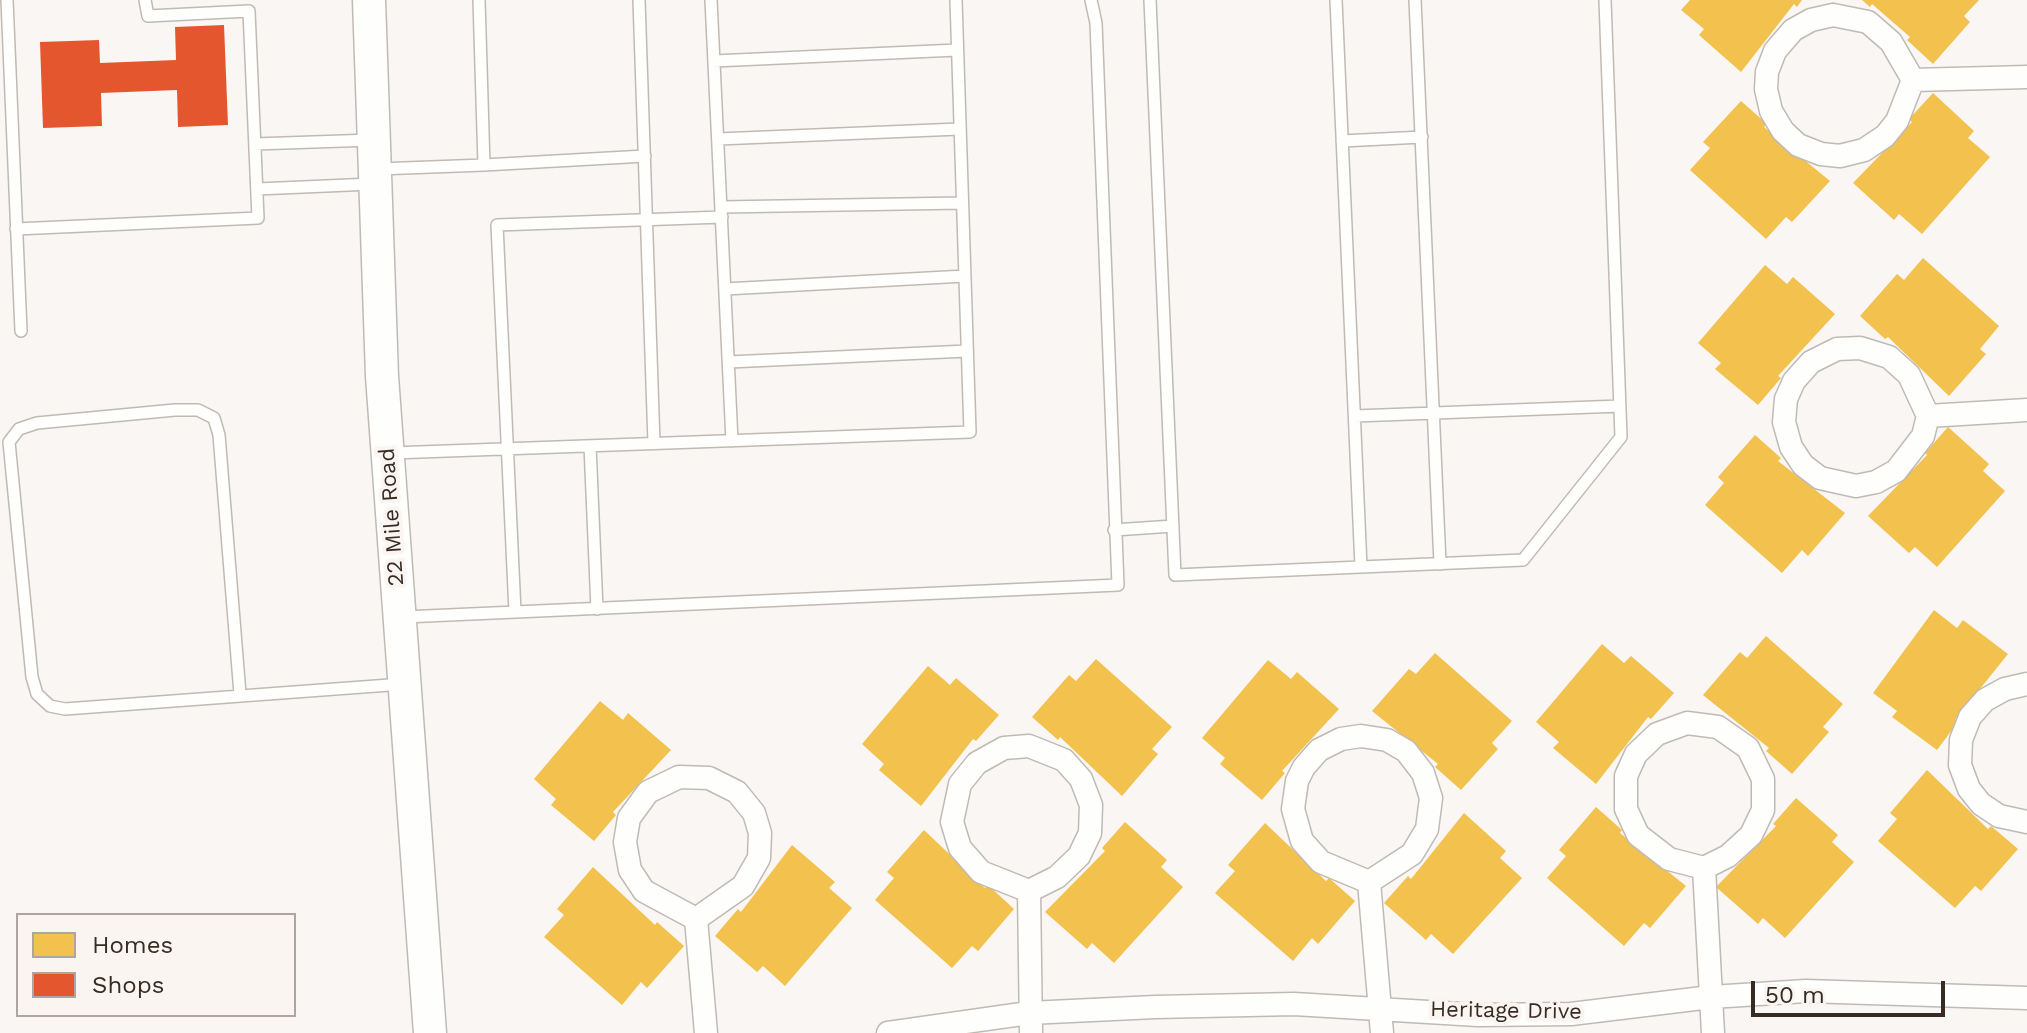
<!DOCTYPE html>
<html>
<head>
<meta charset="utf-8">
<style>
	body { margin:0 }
	#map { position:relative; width:2027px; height:1033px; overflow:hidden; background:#f9f6f3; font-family:"Work Sans",sans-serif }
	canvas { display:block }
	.legend { position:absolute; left:16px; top:913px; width:280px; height:104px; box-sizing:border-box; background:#fbf5f1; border:2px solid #ada59f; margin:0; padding:10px 14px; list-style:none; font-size:24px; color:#372c24 }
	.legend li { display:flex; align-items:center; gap:16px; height:40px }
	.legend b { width:40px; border:2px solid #ada59f }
	.scale { position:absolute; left:1751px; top:981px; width:194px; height:36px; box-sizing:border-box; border:4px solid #372c24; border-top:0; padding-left:10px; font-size:24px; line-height:28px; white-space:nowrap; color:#372c24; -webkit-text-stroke:6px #fbf5f1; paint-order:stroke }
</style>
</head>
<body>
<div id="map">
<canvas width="2027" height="1033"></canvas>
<ul class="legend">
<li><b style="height:22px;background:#f2c14e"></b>Homes</li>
<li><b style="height:22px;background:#e4572e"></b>Shops</li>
</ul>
<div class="scale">50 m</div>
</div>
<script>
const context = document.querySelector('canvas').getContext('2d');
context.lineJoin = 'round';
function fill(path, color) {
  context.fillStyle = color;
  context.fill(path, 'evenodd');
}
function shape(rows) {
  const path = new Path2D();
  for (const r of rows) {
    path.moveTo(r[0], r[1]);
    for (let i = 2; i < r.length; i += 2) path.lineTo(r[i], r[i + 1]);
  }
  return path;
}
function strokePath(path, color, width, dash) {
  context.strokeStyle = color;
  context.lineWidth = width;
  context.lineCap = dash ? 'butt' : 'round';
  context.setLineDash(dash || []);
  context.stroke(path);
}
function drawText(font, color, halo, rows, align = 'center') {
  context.font = font + ' "Work Sans",sans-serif';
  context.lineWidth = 8;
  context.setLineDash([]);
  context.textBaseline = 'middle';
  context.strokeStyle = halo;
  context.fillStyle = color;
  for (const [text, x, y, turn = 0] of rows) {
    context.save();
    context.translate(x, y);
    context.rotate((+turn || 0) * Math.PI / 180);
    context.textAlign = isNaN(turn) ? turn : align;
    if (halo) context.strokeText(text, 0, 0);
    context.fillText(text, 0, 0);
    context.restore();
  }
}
const homes = shape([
	[1690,0,1802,0,1797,7,1794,4,1741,72,1699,35,1704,29,1681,10],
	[1862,0,1979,0,1964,16,1970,22,1933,64,1907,40,1910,37,1872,4,1870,7],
	[1933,93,1974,131,1968,138,1990,157,1922,234,1899,214,1894,220,1853,183,1912,122,1909,119],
	[1741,101,1767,124,1764,127,1830,181,1792,222,1786,217,1766,239,1690,170,1710,148,1703,142],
	[1923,258,1999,326,1980,349,1986,354,1949,396,1888,337,1885,339,1860,316,1897,274,1904,280],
	[1765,265,1787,284,1793,277,1835,314,1778,376,1781,378,1758,405,1715,369,1721,363,1698,343],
	[1948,427,1989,464,1983,471,2005,491,1937,567,1915,547,1909,553,1868,516,1927,455,1925,453],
	[1755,435,1781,458,1778,461,1845,513,1808,556,1802,550,1782,573,1705,505,1724,483,1718,477],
	[1934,610,1957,628,1963,620,2008,654,1955,720,1958,722,1937,750,1892,717,1897,711,1873,693],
	[1766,636,1843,704,1823,727,1829,732,1792,774,1766,751,1769,748,1703,695,1740,652,1747,658],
	[1602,644,1624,663,1631,656,1674,693,1651,719,1648,717,1596,784,1553,748,1559,742,1536,722],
	[1435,653,1512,721,1492,743,1498,749,1461,790,1435,767,1438,764,1372,711,1409,669,1416,674],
	[1096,659,1172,727,1152,749,1158,754,1122,796,1060,737,1058,740,1032,717,1069,675,1076,681],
	[1268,660,1291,679,1297,672,1339,709,1282,771,1285,773,1262,800,1220,764,1225,758,1202,738],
	[928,666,950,685,956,678,999,715,976,741,973,739,921,806,879,770,884,764,862,744],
	[600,701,623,720,628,713,671,750,613,812,616,815,594,841,551,805,556,799,534,779],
	[1927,770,1988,829,1991,826,2018,849,1981,891,1975,886,1955,908,1878,841,1897,819,1890,813],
	[1796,798,1838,835,1832,842,1854,862,1785,938,1763,918,1758,924,1716,887,1776,826,1773,824],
	[1596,807,1622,830,1620,833,1686,886,1650,928,1644,923,1624,946,1547,878,1566,856,1559,850],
	[1464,813,1506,851,1500,858,1522,878,1453,954,1431,934,1426,940,1384,903,1408,876,1411,879],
	[1125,822,1167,860,1161,867,1183,887,1114,963,1092,943,1087,949,1045,912,1105,851,1102,848],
	[1265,823,1326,881,1329,878,1355,901,1318,944,1312,938,1293,961,1215,893,1235,871,1228,865],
	[924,830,985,888,988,885,1014,909,978,951,972,946,952,968,875,900,894,878,887,872],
	[792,845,835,882,829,888,852,908,785,986,763,966,757,972,715,936,738,909,741,912],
	[593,867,655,925,657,922,684,946,647,988,641,982,622,1005,544,937,564,915,557,909]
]);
const shops = shape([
	[224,25,228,125,178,127,177,90,101,93,102,126,43,128,40,42,99,40,100,63,176,60,175,27]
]);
const lane = shape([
	[7,0,21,331],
	[639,0,654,443],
	[711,0,732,441],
	[1150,0,1175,575,1523,560,1621,437,1605,0],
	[1336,0,1361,567],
	[1415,0,1440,564],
	[714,61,957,50],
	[718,139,959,129],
	[1342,141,1422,137],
	[255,144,372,140],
	[484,165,645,156],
	[378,169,484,165,479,0],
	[257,189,372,184],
	[721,207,962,203],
	[16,229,258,218,249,11,148,16,145,0],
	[725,289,965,276],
	[729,362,967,351],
	[1355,416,1620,406],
	[590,446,597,609],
	[392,453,970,432,956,0],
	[1114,530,1173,526],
	[515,612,497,225,722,217],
	[404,617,1118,585,1096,23,1091,0],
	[240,694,219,435,214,418,198,410,175,410,37,423,19,429,9,442,32,677,37,694,50,706,65,709,403,684]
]);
const street = shape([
	[1833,15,1868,22,1891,42,1913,80,1897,121,1885,136,1864,150,1840,156,1821,154,1798,145,1783,131,1771,111,1766,89,1767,72,1775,51,1793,30,1811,20,1833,15],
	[1913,80,2027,77],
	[1860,348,1889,357,1909,375,1928,416,1923,436,1896,471,1876,482,1856,486,1820,478,1803,465,1791,447,1784,422,1786,399,1794,381,1811,362,1837,349,1860,348],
	[1928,416,2027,410],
	[2027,684,2005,689,1985,700,1970,717,1961,740,1960,765,1969,789,1981,804,1999,816,2027,822],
	[679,777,709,778,737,792,754,813,760,833,759,858,743,886,696,919,644,891,630,870,625,842,629,818,648,792,679,777],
	[1704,868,1669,859,1638,835,1626,809,1626,776,1636,754,1657,734,1687,723,1718,727,1748,748,1763,779,1763,810,1751,835,1728,856,1704,868,1713,1033],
	[1369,882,1321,862,1302,841,1293,809,1297,781,1304,767,1319,750,1341,739,1361,736,1387,740,1406,751,1423,773,1431,798,1427,829,1412,854,1369,882,1382,1033],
	[1029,891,981,872,960,848,952,822,960,784,977,763,1004,748,1029,746,1064,760,1081,779,1091,805,1090,833,1079,856,1057,877,1029,891,1031,1033],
	[696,919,706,1033],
	[888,1033,1029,1013,1155,1007,1294,1004,1478,1015,1571,1014,1711,997,1806,991,2027,998]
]);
const secondary = shape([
	[369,0,382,376,430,1033]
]);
const streetNames = [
	["22 Mile Road",392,517,-94],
	["Heritage Drive",1506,1011,1]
];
fill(homes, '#f2c14e');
fill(shops, '#e4572e');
strokePath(lane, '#c0bab4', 14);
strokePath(street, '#c0bab4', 25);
strokePath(secondary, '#c0bab4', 35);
strokePath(lane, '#fefefd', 11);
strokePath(street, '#fefefd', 22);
strokePath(secondary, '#fefefd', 32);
drawText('22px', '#372c24', '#fbf5f1', streetNames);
</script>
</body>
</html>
